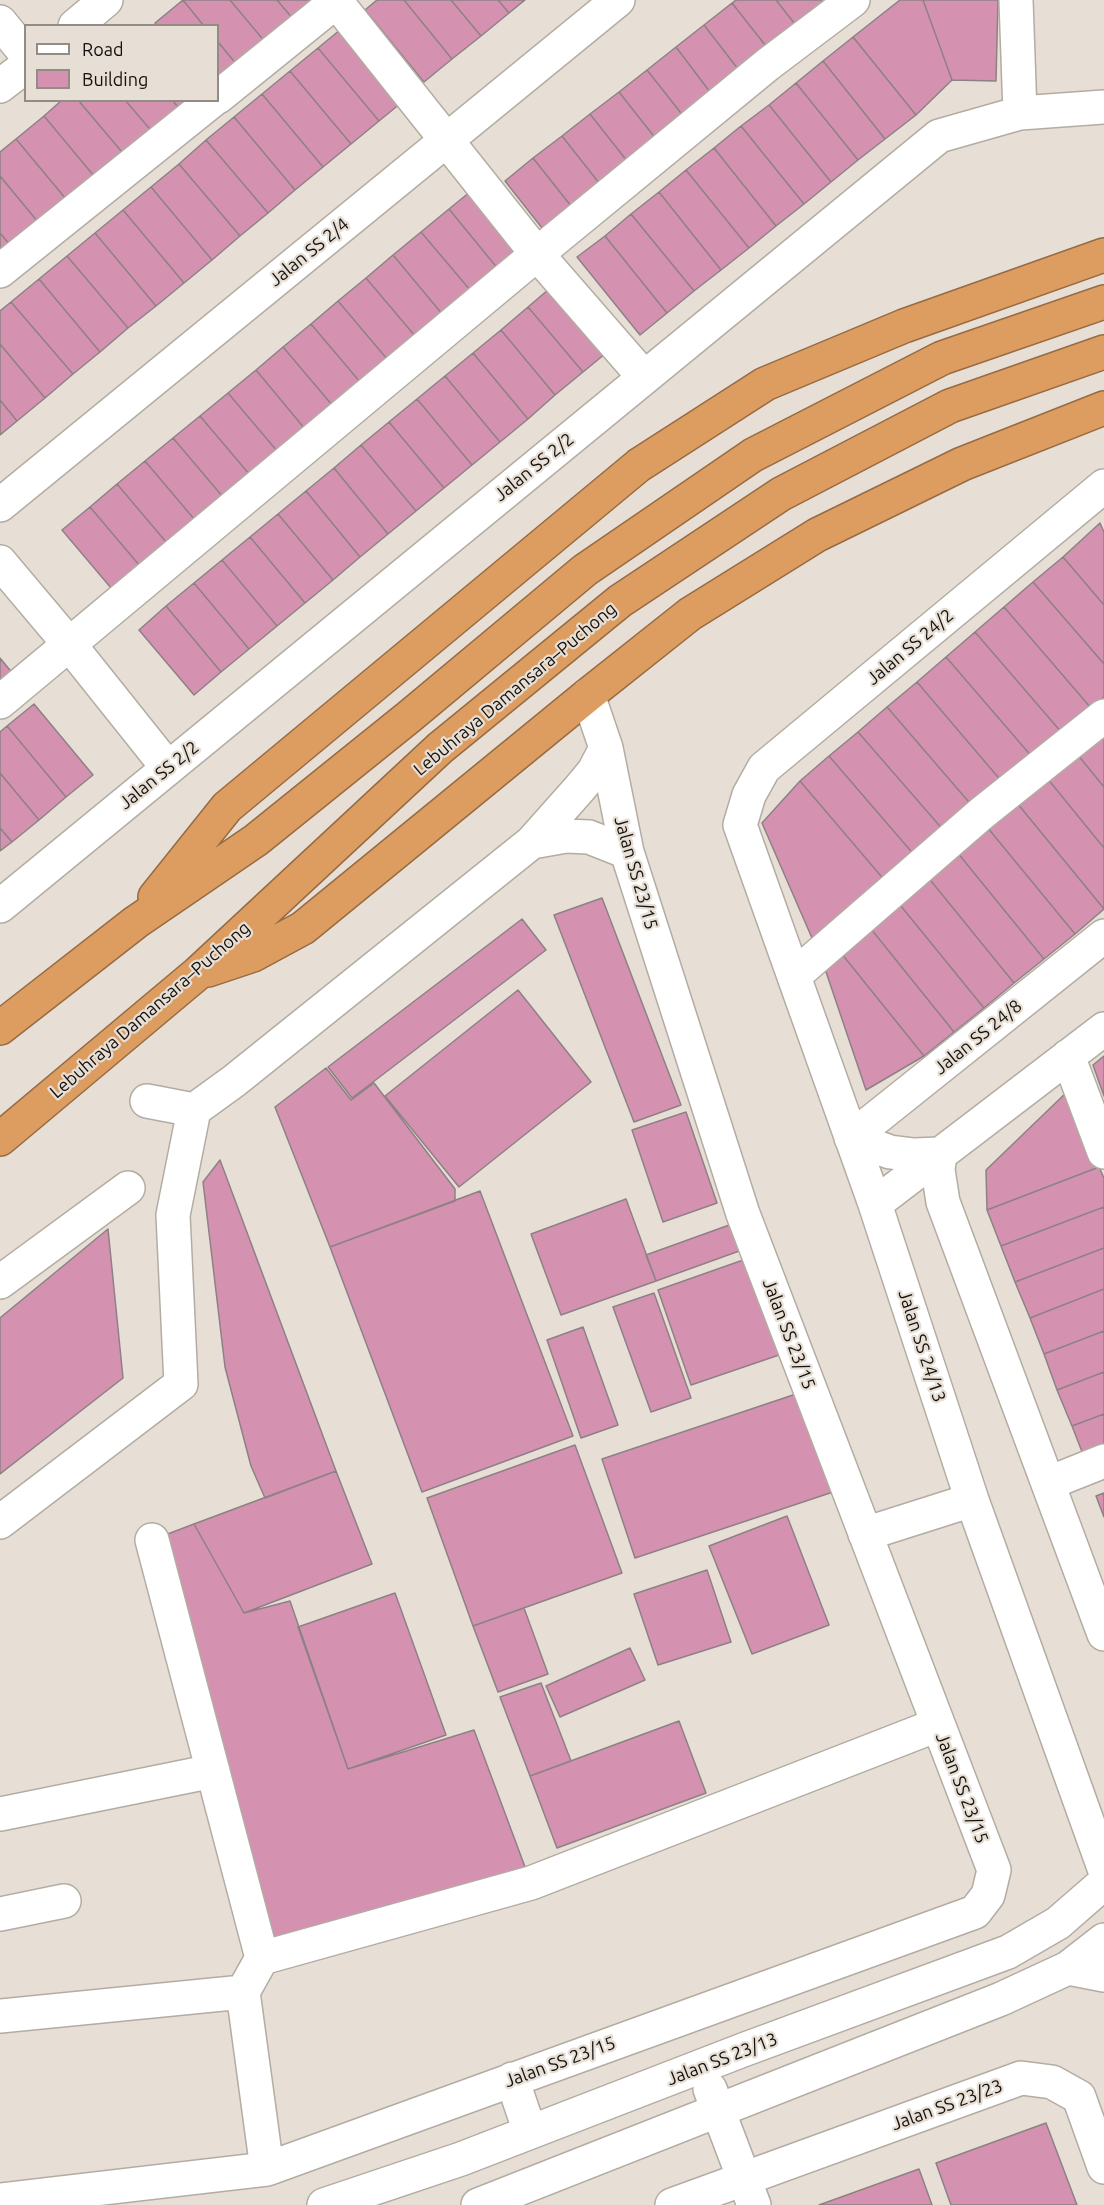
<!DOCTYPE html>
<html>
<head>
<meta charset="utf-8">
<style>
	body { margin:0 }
	#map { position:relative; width:1104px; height:2205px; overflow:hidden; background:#e7dfd5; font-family:Ubuntu,sans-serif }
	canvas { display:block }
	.legend { position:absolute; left:24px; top:24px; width:195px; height:78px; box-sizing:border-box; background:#e7dfd5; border:2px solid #928c85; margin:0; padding:8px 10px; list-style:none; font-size:18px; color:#13100d }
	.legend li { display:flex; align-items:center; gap:12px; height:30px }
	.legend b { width:30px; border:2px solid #928c85 }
</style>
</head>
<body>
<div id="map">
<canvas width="1104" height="2205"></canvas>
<ul class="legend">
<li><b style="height:8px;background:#fff"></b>Road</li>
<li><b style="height:16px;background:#d592b0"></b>Building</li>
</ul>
</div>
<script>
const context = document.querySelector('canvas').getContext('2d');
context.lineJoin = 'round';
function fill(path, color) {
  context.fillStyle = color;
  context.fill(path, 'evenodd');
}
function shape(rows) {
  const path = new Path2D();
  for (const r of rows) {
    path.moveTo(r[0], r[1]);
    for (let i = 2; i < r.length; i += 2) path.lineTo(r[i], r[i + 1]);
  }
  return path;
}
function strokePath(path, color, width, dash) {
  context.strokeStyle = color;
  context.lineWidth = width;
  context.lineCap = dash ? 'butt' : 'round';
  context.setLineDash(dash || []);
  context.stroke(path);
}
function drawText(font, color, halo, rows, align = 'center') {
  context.font = font + ' Ubuntu,sans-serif';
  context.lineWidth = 4.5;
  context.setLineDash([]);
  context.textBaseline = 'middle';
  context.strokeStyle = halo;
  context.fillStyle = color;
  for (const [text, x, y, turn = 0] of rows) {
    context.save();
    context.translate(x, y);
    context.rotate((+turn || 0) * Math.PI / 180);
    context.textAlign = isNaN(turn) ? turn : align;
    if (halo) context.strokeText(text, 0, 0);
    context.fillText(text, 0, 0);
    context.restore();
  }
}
const building = shape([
	[183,0,230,0,266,43,238,66,218,42,218,26,204,26,183,0],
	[183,0,204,26,157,26,155,23,183,0],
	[230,0,277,0,294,20,266,43,230,0],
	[277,0,318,0,294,20,277,0],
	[377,0,404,0,452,59,424,82,365,10,377,0],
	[404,0,451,0,481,36,452,59,404,0],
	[451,0,498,0,509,13,481,36,451,0],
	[498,0,525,0,509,13,498,0],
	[736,0,776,0,802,33,773,55,732,3,736,0],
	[776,0,821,0,830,11,802,33,776,0],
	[900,0,923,0,952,80,916,115,853,37,900,0],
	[923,0,998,0,996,81,952,80,923,0],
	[732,3,773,55,745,78,704,25,732,3],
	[346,25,407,98,379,121,318,48,346,25],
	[704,25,745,78,716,100,676,47,704,25],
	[853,37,916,115,885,139,823,61,853,37],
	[218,42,238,66,218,83,218,42],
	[676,47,716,100,688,122,647,70,676,47],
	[318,48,379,121,351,144,290,71,318,48],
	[823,61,885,139,858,160,796,83,823,61],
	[647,70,688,122,660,144,619,92,647,70],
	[290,71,351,144,323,167,262,94,290,71],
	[796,83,858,160,831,182,769,105,796,83],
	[619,92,660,144,631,166,590,114,619,92],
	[262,94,323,167,295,190,234,117,262,94],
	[62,100,78,100,127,158,99,182,44,116,62,100],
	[78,100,125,100,155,135,127,158,78,100],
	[125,100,172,100,182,112,155,135,125,100],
	[172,100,196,100,182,112,172,100],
	[769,105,831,182,804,204,741,126,769,105],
	[590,114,631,166,603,188,562,136,590,114],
	[44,116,99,182,71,205,16,139,44,116],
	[234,117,295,190,268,213,206,140,234,117],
	[741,126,804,204,776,226,714,148,741,126],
	[562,136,603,188,575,211,533,158,562,136],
	[16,139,71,205,43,228,0,176,0,152,16,139],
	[206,140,268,213,240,236,179,164,206,140],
	[714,148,776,226,749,248,686,170,714,148],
	[533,158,575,211,546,233,505,181,533,158],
	[179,164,240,236,212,260,151,187,179,164],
	[686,170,749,248,721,270,659,192,686,170],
	[0,176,43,228,15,251,0,233,0,176],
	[151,187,212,260,184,283,123,210,151,187],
	[476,187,531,252,503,275,449,209,476,187],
	[659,192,721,270,694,291,631,214,659,192],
	[449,209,503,275,476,297,421,232,449,209],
	[123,210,184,283,156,306,95,233,123,210],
	[631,214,694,291,667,313,605,236,631,214],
	[421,232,476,297,448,321,393,255,421,232],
	[0,233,15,251,0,263,0,233],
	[95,233,156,306,128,328,67,256,95,233],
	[605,236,667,313,640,335,577,257,605,236],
	[393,255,448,321,421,343,366,278,393,255],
	[67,256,128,328,100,352,39,279,67,256],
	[366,278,421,343,393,366,338,301,366,278],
	[39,279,100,352,73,374,11,302,39,279],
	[556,283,611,349,583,372,528,307,556,283],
	[338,301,393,366,366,389,311,324,338,301],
	[11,302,73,374,45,398,0,344,0,311,11,302],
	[528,307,583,372,555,395,501,330,528,307],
	[311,324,366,389,338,412,283,347,311,324],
	[501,330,555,395,528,419,473,353,501,330],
	[0,344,45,398,17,421,0,400,0,344],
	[283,347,338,412,310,435,256,370,283,347],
	[473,353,528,419,500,442,445,376,473,353],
	[256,370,310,435,283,458,228,393,256,370],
	[445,376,500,442,472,465,417,399,445,376],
	[228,393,283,458,255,481,200,416,228,393],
	[417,399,472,465,444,488,389,422,417,399],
	[0,400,17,421,0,435,0,400],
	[200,416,255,481,228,503,173,438,200,416],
	[389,422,444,488,416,511,361,445,389,422],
	[173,438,228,503,200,526,145,461,173,438],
	[361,445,416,511,388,534,334,468,361,445],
	[145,461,200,526,172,549,117,484,145,461],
	[334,468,388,534,360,557,306,491,334,468],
	[117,484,172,549,145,572,90,507,117,484],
	[306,491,360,557,333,580,278,514,306,491],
	[90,507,145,572,117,595,62,530,90,507],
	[278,514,333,580,305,603,250,537,278,514],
	[1100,523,1104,532,1104,605,1063,557,1100,523],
	[250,537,305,603,277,626,222,560,250,537],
	[1063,557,1104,605,1104,664,1033,582,1063,557],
	[222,560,277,626,249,649,194,583,222,560],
	[1033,582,1104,664,1104,697,1091,708,1004,607,1033,582],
	[194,583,249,649,221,672,166,606,194,583],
	[166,606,221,672,194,695,139,630,166,606],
	[1004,607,1091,708,1062,733,975,632,1004,607],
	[975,632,1062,733,1033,758,946,657,975,632],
	[946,657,1033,758,1003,783,917,682,946,657],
	[0,658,18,680,0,694,0,658],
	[917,682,1003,783,974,808,887,707,917,682],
	[34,704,93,775,66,797,7,726,34,704],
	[887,707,974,808,945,832,858,732,887,707],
	[7,726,66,797,39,820,0,773,0,732,7,726],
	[858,732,945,832,916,857,829,756,858,732],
	[1104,733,1104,787,1077,754,1104,733],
	[1077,754,1104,787,1104,848,1047,778,1077,754],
	[829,756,916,857,886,882,800,781,829,756],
	[0,773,39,820,12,842,0,828,0,773],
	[1047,778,1104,848,1104,909,1017,803,1047,778],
	[800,781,886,882,812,938,762,823,800,781],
	[1017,803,1104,909,1075,934,987,827,1017,803],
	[987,827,1075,934,1044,959,957,852,987,827],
	[0,828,12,842,0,851,0,828],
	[957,852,1044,959,1014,983,927,876,957,852],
	[927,876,1014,983,984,1008,896,900,927,876],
	[602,898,681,1105,634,1122,554,915,602,898],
	[896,900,984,1008,954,1032,867,924,896,900],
	[522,919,546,950,352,1098,328,1067,522,919],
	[867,924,954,1032,924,1056,837,948,867,924],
	[837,948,924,1056,866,1090,823,963,837,948],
	[518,990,591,1082,459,1187,385,1096,518,990],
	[1104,1056,1104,1096,1093,1065,1104,1056],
	[326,1068,351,1100,374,1083,455,1189,455,1201,330,1247,275,1107,326,1068],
	[1070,1089,1099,1167,987,1210,986,1170,1070,1089],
	[686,1112,717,1203,663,1222,632,1130,686,1112],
	[220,1160,336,1471,265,1498,251,1466,225,1367,203,1182,220,1160],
	[1099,1167,1104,1178,1104,1207,1001,1246,987,1210,1099,1167],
	[480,1191,573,1436,422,1492,330,1247,480,1191],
	[626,1199,656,1281,561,1315,531,1234,626,1199],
	[1104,1207,1104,1248,1015,1282,1001,1246,1104,1207],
	[732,1224,742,1250,656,1281,646,1255,732,1224],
	[108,1229,123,1378,0,1474,0,1318,108,1229],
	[1104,1248,1104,1289,1030,1318,1015,1282,1104,1248],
	[746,1259,779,1355,691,1385,658,1290,746,1259],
	[1104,1289,1104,1331,1044,1354,1030,1318,1104,1289],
	[654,1293,691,1398,651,1412,613,1307,654,1293],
	[583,1327,618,1425,581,1438,547,1340,583,1327],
	[1104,1331,1104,1372,1057,1390,1044,1354,1104,1331],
	[1104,1372,1104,1414,1072,1426,1057,1390,1104,1372],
	[799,1393,833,1492,635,1558,602,1459,799,1393],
	[1104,1414,1104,1455,1086,1462,1072,1426,1104,1414],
	[575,1445,622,1573,473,1626,427,1498,575,1445],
	[336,1471,372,1564,244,1613,194,1524,336,1471],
	[1104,1493,1104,1517,1096,1496,1104,1493],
	[787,1516,829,1625,752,1654,709,1546,787,1516],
	[194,1524,244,1613,290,1601,348,1769,474,1730,531,1883,262,1958,152,1540,194,1524],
	[707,1570,731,1642,658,1665,634,1594,707,1570],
	[395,1593,446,1735,348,1769,298,1627,395,1593],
	[524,1608,548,1674,498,1692,473,1626,524,1608],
	[630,1648,645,1680,560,1717,546,1686,630,1648],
	[541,1683,571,1761,530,1776,500,1697,541,1683],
	[679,1721,706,1793,557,1848,530,1776,679,1721],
	[1046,2123,1077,2205,951,2205,936,2163,1046,2123],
	[919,2169,932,2205,819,2205,919,2169]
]);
const minor = shape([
	[335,0,537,254,644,377],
	[1016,0,1020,113],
	[0,22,26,54],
	[75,26,106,0],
	[0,86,26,66],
	[218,97,338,0],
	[0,271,213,100],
	[1104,486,764,768,749,795,740,825,875,1204,972,1500,1104,1868],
	[0,505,618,0],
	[0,562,69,644,168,768],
	[0,702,537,254,767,65,853,0],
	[532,842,566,836,589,837,627,852],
	[0,906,939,136,1020,113,1104,107],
	[794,976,982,813,1104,716],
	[1068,1056,1104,1152],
	[147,1101,194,1110],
	[851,1138,1104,936],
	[851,1138,890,1152,914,1155,940,1154],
	[940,1154,938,1170,943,1202,1104,1634],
	[875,1204,1104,1029],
	[0,1282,128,1188],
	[1049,1483,1104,1461],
	[0,1522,181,1384,173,1215,194,1110,234,1081,532,842,580,788,594,771,606,748],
	[865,1534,972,1500],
	[152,1540,262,1958],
	[0,1814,213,1771],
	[0,1914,64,1901],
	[1068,1968,1104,1975],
	[0,2016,243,1992],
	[512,2079,530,2132],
	[710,2089,754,2205],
	[267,2169,243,1992,262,1958,531,1883,937,1725],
	[0,2200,267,2169,975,1912,988,1895,994,1870,743,1214,627,852,606,748,588,695],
	[324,2205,461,2159,743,2050,1008,1952,1058,1923,1104,1883],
	[478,2205,1001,1999,1068,1968,1104,1940],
	[672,2205,1021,2078,1052,2082,1079,2097,1104,2167]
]);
const highway = shape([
	[155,897,227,807,639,465,765,384,904,326,1104,255],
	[208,970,253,955,303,928,588,695,690,614,817,535,962,464,1104,408],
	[0,1028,136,922,256,840,410,716,585,570,753,455,942,358,1104,302],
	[0,1139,198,973,440,748,620,601,781,494,950,406,1104,352]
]);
const streetNames = [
	["Jalan SS 2/4",309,252,-39],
	["Jalan SS 2/2",534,467,-39],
	["Jalan SS 24/2",910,647,-40],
	["Lebuhraya Damansara–Puchong",515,689,-40],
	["Jalan SS 2/2",159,775,-39],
	["Jalan SS 23/15",636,873,74],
	["Lebuhraya Damansara–Puchong",150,1010,-41],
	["Jalan SS 24/8",978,1037,-39],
	["Jalan SS 23/15",789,1334,69],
	["Jalan SS 24/13",922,1346,72],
	["Jalan SS 23/15",962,1788,69],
	["Jalan SS 23/13",722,2059,-21],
	["Jalan SS 23/15",560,2062,-20],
	["Jalan SS 23/23",947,2105,-20]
];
fill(building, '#d592b0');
strokePath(building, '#8d8185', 1.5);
strokePath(minor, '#b3aca2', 36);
strokePath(highway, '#966b43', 36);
strokePath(minor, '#fff', 33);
strokePath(highway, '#dd9c60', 33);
drawText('18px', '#13100d', '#e7dfd5', streetNames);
</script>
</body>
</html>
